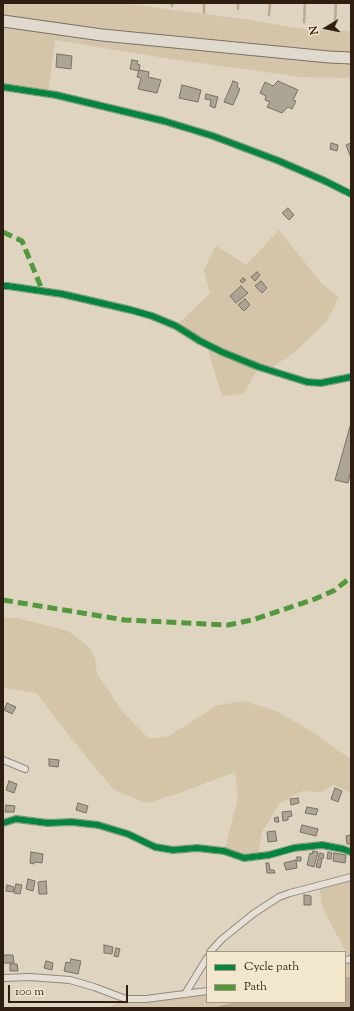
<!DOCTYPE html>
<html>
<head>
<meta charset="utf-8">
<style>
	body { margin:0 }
	#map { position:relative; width:354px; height:1011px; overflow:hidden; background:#ded4bf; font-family:"Sorts Mill Goudy",serif }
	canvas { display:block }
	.frame { position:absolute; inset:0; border:4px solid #2f1e12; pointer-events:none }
	.legend { position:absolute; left:206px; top:951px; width:140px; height:52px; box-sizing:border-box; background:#f2e6cd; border:1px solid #a49682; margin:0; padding:5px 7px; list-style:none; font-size:12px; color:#2f1e12 }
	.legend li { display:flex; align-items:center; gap:8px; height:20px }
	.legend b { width:20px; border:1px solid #a49682 }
	.north { position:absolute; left:306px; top:8px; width:40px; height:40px; -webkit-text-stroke:3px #f2e6cd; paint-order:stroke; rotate:260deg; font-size:11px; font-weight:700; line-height:16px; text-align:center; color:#2f1e12 }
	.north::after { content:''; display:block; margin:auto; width:14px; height:18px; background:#2f1e12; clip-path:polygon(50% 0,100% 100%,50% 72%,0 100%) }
	.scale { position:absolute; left:8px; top:985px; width:120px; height:18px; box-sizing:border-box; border:2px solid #2f1e12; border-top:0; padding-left:5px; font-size:12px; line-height:14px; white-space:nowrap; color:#2f1e12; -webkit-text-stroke:3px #f2e6cd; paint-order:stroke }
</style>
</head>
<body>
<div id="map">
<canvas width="354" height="1011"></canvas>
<div class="frame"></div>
<ul class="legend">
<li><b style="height:5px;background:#00873e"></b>Cycle path</li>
<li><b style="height:5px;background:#509a3c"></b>Path</li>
</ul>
<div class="north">N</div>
<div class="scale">100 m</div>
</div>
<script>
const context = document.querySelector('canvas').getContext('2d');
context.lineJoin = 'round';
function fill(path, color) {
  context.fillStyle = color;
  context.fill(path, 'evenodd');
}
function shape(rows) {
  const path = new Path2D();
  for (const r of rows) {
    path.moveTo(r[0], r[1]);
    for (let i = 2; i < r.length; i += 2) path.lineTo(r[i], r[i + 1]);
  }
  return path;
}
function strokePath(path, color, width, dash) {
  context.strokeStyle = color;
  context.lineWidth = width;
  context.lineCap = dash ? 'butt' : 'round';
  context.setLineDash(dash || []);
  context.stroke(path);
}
const green = shape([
	[3,3,120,3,244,19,309,30,351,31,351,78,302,77,171,59,55,40,48,94,3,87],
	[279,230,322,284,339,297,327,321,296,351,268,370,259,367,243,394,222,396,206,344,176,326,210,293,204,270,216,245,246,265],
	[3,618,17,618,68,631,88,646,95,658,97,674,122,711,149,739,169,736,202,715,217,705,245,701,276,711,311,731,351,759,351,793,333,785,322,792,302,791,279,804,262,832,258,856,244,858,224,851,238,798,235,772,180,793,147,803,114,790,91,763,36,693,3,688],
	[351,877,351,977,345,978,345,960,350,959,323,909,319,885],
	[207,991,207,1002,238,1002,219,1006,215,1008,107,1008,126,999]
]);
const water = shape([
	[348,977,351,977,351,1008,215,1008,219,1006,238,1002,345,1002,345,978]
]);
const stream = shape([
	[172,6,172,3],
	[238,9,238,3],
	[204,13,204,3],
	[269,15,270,3],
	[304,22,305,3],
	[335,22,336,3]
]);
const building = shape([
	[57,54,72,56,71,69,56,67,57,54],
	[132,60,138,61,137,64,140,65,139,71,130,69,132,60],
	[139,70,149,72,148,77,161,80,157,93,138,89,141,78,137,77,139,70],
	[233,81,238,83,237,87,240,89,233,105,224,102,233,81],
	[278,81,298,90,293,100,296,101,292,109,288,107,282,113,267,107,270,102,265,100,266,96,260,93,265,82,273,86,278,81],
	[182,85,201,90,198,102,179,98,182,85],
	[206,94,218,97,215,108,210,106,211,100,205,99,206,94],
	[331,143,338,145,337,151,330,149,331,143],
	[351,143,351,158,346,145,351,143],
	[288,208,294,215,289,220,282,213,288,208],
	[257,272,260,275,255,281,251,277,257,272],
	[243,278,246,280,242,283,240,281,243,278],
	[261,281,267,288,262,293,255,286,261,281],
	[241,286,248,293,236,303,230,296,241,286],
	[245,299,250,305,244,311,238,305,245,299],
	[351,423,351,471,348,483,335,480,351,423],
	[7,703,16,707,12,714,4,710,7,703],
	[49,759,59,760,58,767,49,766,49,759],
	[9,781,17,784,14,793,6,790,9,781],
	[335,788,342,791,338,802,331,799,335,788],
	[298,798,299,803,291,805,290,799,298,798],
	[78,803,88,806,86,813,76,810,78,803],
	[6,805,15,806,14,812,5,812,6,805],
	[307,807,318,809,316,815,305,813,307,807],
	[291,811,292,816,288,817,288,820,283,821,282,812,291,811],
	[278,817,279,822,275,822,274,818,278,817],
	[302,825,318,829,316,836,300,832,302,825],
	[275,831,277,841,268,842,267,832,275,831],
	[351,835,351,844,347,844,346,836,351,835],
	[313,851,318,852,314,867,307,865,310,853,312,854,313,851],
	[31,852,43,854,42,863,34,862,34,864,30,863,31,852],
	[328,852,332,853,331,859,327,859,328,852],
	[320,853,324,854,323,859,318,857,320,853],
	[334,853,346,855,345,863,333,861,334,853],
	[297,857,301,857,301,861,297,861,297,857],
	[318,859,322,860,320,868,316,867,318,859],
	[296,860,297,868,286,870,284,863,296,860],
	[266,863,269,863,270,870,274,870,275,873,267,873,266,863],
	[28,879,35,881,33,891,26,889,28,879],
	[46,881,47,894,39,894,38,882,46,881],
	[16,884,22,885,20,894,14,893,16,884],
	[7,885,14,887,13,892,6,891,7,885],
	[304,895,311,896,311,905,304,905,304,895],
	[104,945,113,947,112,954,104,953,104,945],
	[116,948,120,949,118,957,114,956,116,948],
	[3,955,13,955,14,963,3,963,3,955],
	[71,959,81,961,78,974,64,971,66,962,70,963,71,959],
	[46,961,53,963,52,970,44,968,46,961],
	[10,964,17,964,18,971,10,971,10,964]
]);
const minor = shape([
	[3,87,56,95,164,121,213,136,279,161,325,181,351,194],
	[3,286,8,286,62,294,131,310,152,316,176,326,200,341,222,352,259,367,307,382,321,383,351,377],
	[3,760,25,769],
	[3,823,16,819,48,823,72,822,98,825,128,834,155,847,173,850,197,848,224,851,244,858,269,855,294,848,322,845,343,849,351,852],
	[210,952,222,939,253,914,279,897,290,893,351,877],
	[345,960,351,959],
	[3,978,30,977,70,980,94,987,126,999,146,999,207,991],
	[185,994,207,958]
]);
const trunk = shape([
	[3,21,102,35,329,57,351,58]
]);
const quiet = shape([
	[3,232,22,241,43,292],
	[3,600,125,620,228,625,252,620,315,599,335,590,351,577]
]);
const cycleway = shape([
	[3,87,56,95,164,121,213,136,279,161,325,181,351,194],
	[3,286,8,286,62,294,131,310,152,316,176,326,200,341,222,352,259,367,307,382,321,383,351,377],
	[3,823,16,819,48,823,72,822,98,825,128,834,155,847,173,850,197,848,224,851,244,858,269,855,294,848,322,845,343,849,351,852]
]);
fill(green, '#d4c5a9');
fill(water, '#baab90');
strokePath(stream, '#baab90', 2.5);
fill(building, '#aca495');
strokePath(building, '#797165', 1);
strokePath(minor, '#91897c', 8);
strokePath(trunk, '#797165', 13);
strokePath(minor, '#e5e0d5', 6);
strokePath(trunk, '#e0dace', 11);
strokePath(quiet, '#509a3c', 5, [10, 5]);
strokePath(cycleway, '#00873e', 6);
</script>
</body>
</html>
